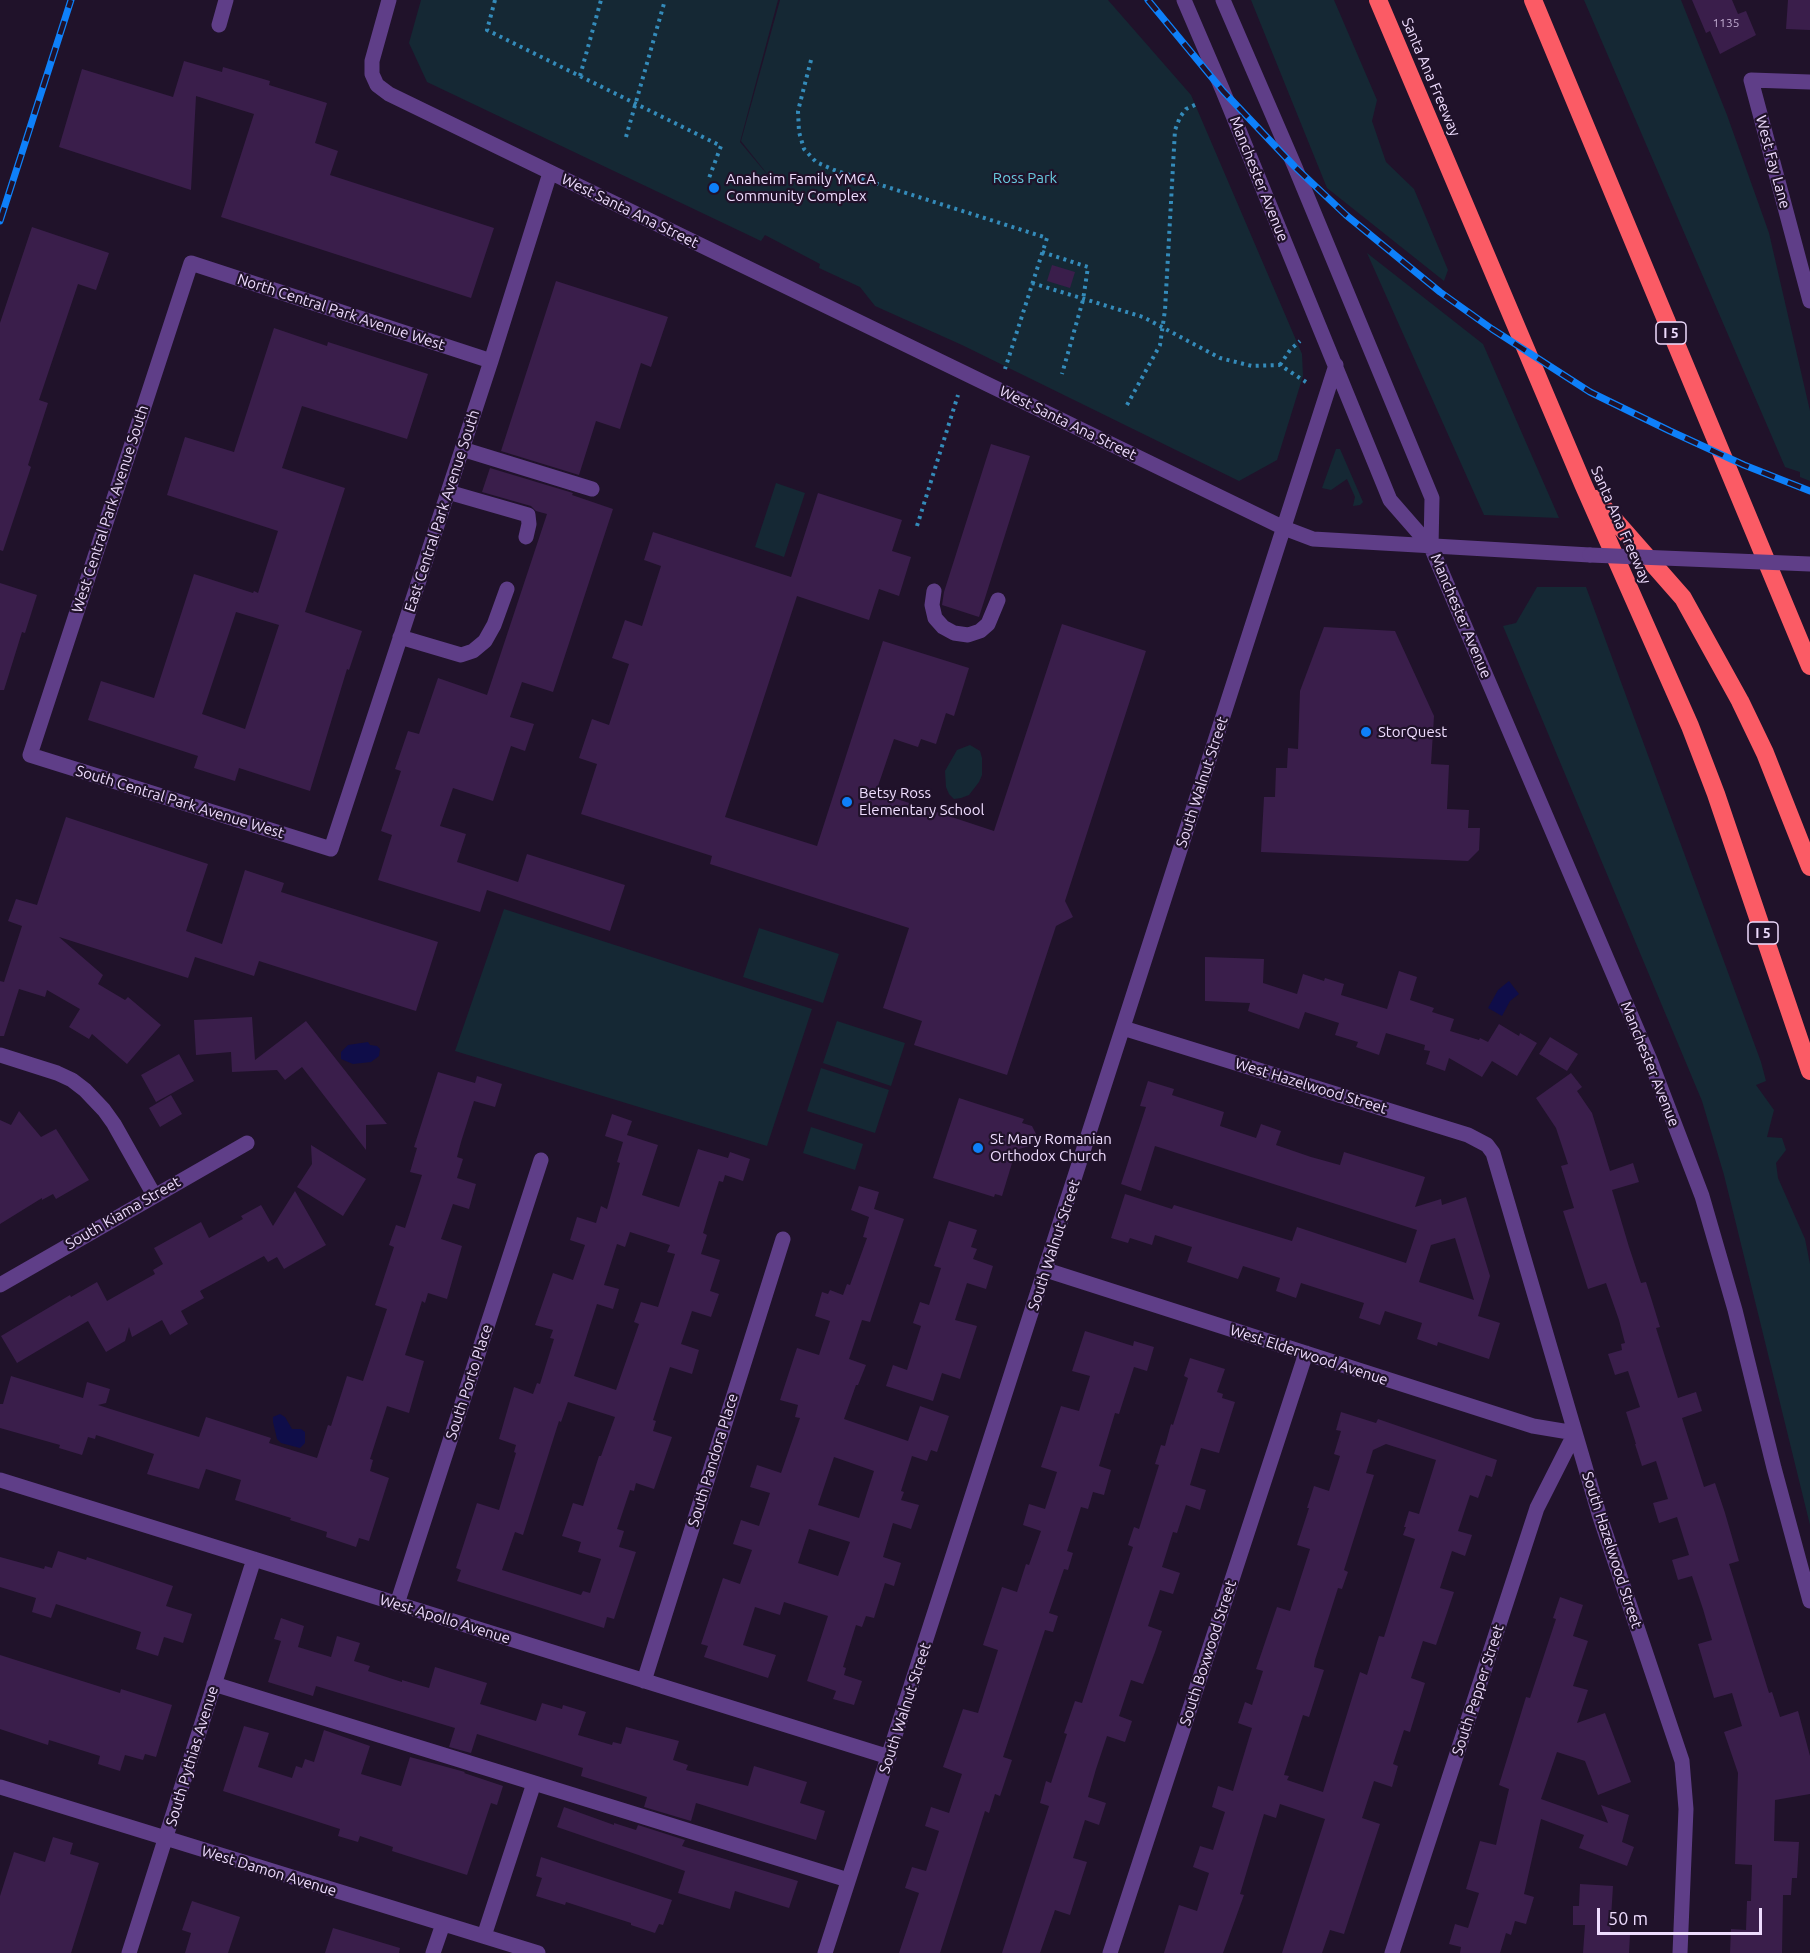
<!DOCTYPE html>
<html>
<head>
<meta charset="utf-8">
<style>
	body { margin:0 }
	#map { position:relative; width:1810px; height:1953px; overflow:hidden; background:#20122a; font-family:Ubuntu,sans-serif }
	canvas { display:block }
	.scale { position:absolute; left:1597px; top:1908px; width:165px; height:27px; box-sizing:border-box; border:3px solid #eedcfe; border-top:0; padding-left:8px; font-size:18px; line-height:21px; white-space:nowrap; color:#eedcfe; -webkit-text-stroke:4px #20122a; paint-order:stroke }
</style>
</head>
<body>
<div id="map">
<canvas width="1810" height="1953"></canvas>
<div class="scale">50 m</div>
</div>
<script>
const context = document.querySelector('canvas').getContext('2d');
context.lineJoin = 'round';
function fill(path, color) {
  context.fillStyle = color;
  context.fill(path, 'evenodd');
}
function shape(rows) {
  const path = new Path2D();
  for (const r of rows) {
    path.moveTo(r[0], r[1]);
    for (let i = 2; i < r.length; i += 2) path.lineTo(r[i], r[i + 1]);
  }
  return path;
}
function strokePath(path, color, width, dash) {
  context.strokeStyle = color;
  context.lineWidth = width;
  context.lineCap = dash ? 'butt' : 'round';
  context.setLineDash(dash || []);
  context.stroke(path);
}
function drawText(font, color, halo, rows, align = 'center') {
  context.font = font + ' Ubuntu,sans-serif';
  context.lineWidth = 4.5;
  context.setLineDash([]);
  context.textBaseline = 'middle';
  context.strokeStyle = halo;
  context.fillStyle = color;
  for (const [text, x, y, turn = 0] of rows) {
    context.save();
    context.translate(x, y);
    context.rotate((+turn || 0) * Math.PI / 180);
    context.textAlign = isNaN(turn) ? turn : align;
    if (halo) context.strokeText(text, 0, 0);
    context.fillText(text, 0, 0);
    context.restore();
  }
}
const green = shape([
	[421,0,778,0,740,142,776,185,741,141,780,0,1108,0,1191,95,1302,354,1303,376,1277,460,1239,481,962,345,875,306,860,287,819,268,820,264,765,235,761,241,427,82,409,43],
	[1251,0,1334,0,1377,100,1372,121,1386,162,1414,189,1448,270,1444,281,1327,188],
	[1584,0,1681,0,1727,115,1769,233,1810,411,1810,481,1800,477,1800,472,1785,467],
	[1367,253,1483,344,1559,518,1484,515],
	[1336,449,1340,449,1363,502,1360,505,1353,506,1355,497,1347,479,1331,490,1322,488],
	[776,483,805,493,784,557,755,547],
	[1537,587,1586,587,1761,1062,1766,1081,1756,1085,1774,1110,1767,1137,1782,1138,1786,1150,1776,1163,1778,1178,1805,1239,1810,1264,1810,1525,1724,1175,1702,1101,1503,626,1516,623],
	[970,745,980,751,982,758,982,775,979,782,969,795,961,798,954,799,949,794,946,787,945,771,957,750],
	[504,909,812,1009,767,1146,455,1051],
	[759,928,839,954,823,1003,743,977],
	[837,1021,905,1043,891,1086,823,1063],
	[821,1068,889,1090,875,1133,807,1111],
	[811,1127,863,1144,855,1170,803,1153]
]);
const water = shape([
	[1509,981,1519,994,1510,1001,1502,1016,1488,1008,1498,990],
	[368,1042,370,1045,377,1046,380,1049,379,1056,371,1062,353,1064,341,1059,341,1052,348,1045],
	[280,1414,285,1417,292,1429,301,1429,305,1432,305,1443,300,1448,281,1443,277,1439,273,1422,273,1417]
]);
const building = shape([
	[1692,0,1732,0,1738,14,1746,11,1756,35,1720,54,1710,31,1706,33],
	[1788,0,1810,0,1810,30,1786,29],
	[184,61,222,72,223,67,270,81,269,85,327,103,315,143,338,151,330,175,494,228,471,298,221,217,254,114,196,96,191,190,59,147,82,69,173,97],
	[32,227,109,253,96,290,78,284,39,400,48,403,28,465,31,467,3,551,0,550,0,323],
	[1052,265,1075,272,1070,288,1047,281],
	[556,281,668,317,651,367,641,363,620,429,596,421,579,475,501,451],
	[274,328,327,346,328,342,428,374,407,439,302,406,282,468,345,488,305,612,362,631,349,670,347,669,310,791,239,768,235,781,194,768,198,756,88,720,101,681,154,698,194,574,253,593,254,591,258,593,278,531,167,495,185,437,234,452],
	[236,612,279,625,245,729,202,714],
	[991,444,1030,456,979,617,942,605,944,592],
	[490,468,573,493,572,495,613,509,553,692,522,682,510,717,534,724,525,751,511,746,493,801,453,788,440,826,466,834,457,862,518,882,527,854,625,885,610,931,487,890,480,912,378,880,392,835,381,831,401,771,395,769,408,731,419,734,438,678,487,695,547,514,536,511,531,506,482,492],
	[818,493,902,520,892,551,911,557,899,596,879,589,869,620,797,596,725,817,817,846,883,641,969,668,954,716,946,713,936,744,921,739,918,747,894,739,876,792,994,831,1062,624,1146,651,1065,901,1073,917,1056,926,1007,1075,914,1045,922,1021,883,1008,909,928,710,864,712,856,581,814,597,764,579,758,592,719,609,725,629,664,612,658,625,620,642,626,661,566,644,560,653,532,791,577],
	[0,583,37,595,25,633,22,632,4,690,0,690],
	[1324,627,1395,631,1434,716,1431,764,1449,765,1447,809,1469,810,1468,828,1480,828,1479,850,1468,861,1261,852,1264,797,1275,797,1276,768,1287,768,1288,748,1298,749,1300,691],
	[66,817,208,864,186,931,222,944,245,870,284,883,281,892,438,942,416,1011,259,961,254,976,195,957,188,978,59,937,103,975,98,984,125,1000,128,997,161,1025,127,1064,92,1034,89,1039,69,1027,80,1009,47,990,45,997,19,989,4,1036,0,1036,0,981,4,982,22,926,8,921,16,899,37,905],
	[1205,957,1264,959,1263,983,1297,994,1303,974,1324,981,1325,978,1344,984,1341,995,1387,1009,1399,971,1417,977,1410,1000,1434,1008,1432,1012,1454,1019,1450,1031,1479,1040,1480,1038,1488,1042,1499,1024,1519,1036,1520,1033,1537,1043,1517,1076,1492,1061,1482,1077,1449,1058,1445,1071,1426,1064,1430,1051,1424,1050,1425,1045,1386,1033,1379,1055,1356,1047,1358,1042,1335,1035,1339,1023,1305,1012,1299,1029,1248,1011,1250,1003,1205,1001],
	[252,1017,255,1060,306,1021,387,1124,366,1125,366,1150,302,1067,285,1080,277,1070,232,1072,231,1052,196,1055,194,1020],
	[1550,1037,1578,1054,1567,1071,1539,1054],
	[179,1054,194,1081,156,1102,141,1075],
	[438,1072,475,1083,477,1076,502,1084,495,1107,474,1101,461,1142,457,1157,463,1159,457,1178,476,1184,469,1209,453,1204,441,1239,462,1246,447,1299,428,1293,425,1303,422,1301,405,1355,424,1361,409,1413,387,1406,370,1459,373,1460,370,1471,389,1478,369,1541,359,1538,356,1547,326,1537,327,1532,290,1520,291,1518,235,1500,241,1480,206,1469,199,1489,147,1474,154,1454,96,1435,95,1439,88,1437,82,1455,59,1448,60,1445,0,1428,0,1404,3,1404,11,1376,83,1398,87,1382,110,1389,106,1403,98,1405,199,1437,206,1417,271,1438,269,1443,317,1458,328,1425,331,1426,347,1376,363,1381,387,1309,375,1305,394,1247,389,1245,396,1225,405,1228,422,1175,410,1172,417,1148,414,1147],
	[1571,1073,1582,1087,1577,1091,1592,1113,1610,1171,1633,1163,1639,1182,1612,1190,1629,1247,1641,1283,1646,1282,1652,1301,1660,1327,1656,1328,1678,1398,1696,1392,1702,1411,1682,1418,1704,1487,1715,1483,1725,1513,1739,1561,1729,1564,1769,1693,1772,1692,1780,1717,1798,1711,1810,1756,1810,1794,1775,1800,1774,1841,1799,1842,1797,1878,1792,1878,1791,1895,1783,1895,1782,1953,1730,1953,1731,1929,1746,1930,1747,1901,1751,1901,1752,1865,1735,1864,1738,1773,1724,1732,1742,1726,1732,1693,1714,1698,1698,1644,1712,1640,1703,1609,1692,1576,1678,1580,1672,1560,1689,1555,1677,1517,1659,1523,1653,1503,1668,1499,1656,1461,1642,1466,1635,1444,1636,1444,1626,1412,1640,1407,1628,1371,1615,1375,1608,1354,1622,1350,1621,1344,1625,1343,1619,1320,1606,1283,1588,1289,1563,1211,1574,1208,1561,1166,1568,1164,1556,1128,1536,1098],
	[1148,1081,1174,1089,1172,1095,1224,1112,1220,1126,1256,1138,1261,1124,1281,1131,1276,1145,1311,1157,1340,1165,1344,1152,1425,1177,1415,1207,1441,1199,1442,1205,1466,1197,1490,1276,1478,1316,1500,1323,1489,1359,1438,1342,1437,1346,1417,1339,1422,1323,1385,1311,1380,1325,1359,1318,1364,1303,1329,1292,1301,1283,1296,1298,1276,1291,1280,1278,1243,1266,1238,1279,1187,1262,1192,1247,1155,1235,1152,1245,1130,1238,1128,1243,1111,1238,1125,1194,1172,1209,1174,1205,1292,1241,1297,1227,1406,1263,1417,1230,1155,1146,1141,1191,1121,1184,1146,1107,1140,1106],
	[1455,1238,1474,1300,1419,1282,1431,1245],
	[171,1095,182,1114,160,1127,149,1108],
	[959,1098,1024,1119,1022,1123,1032,1126,1036,1134,1032,1145,1016,1150,1002,1196,995,1194,994,1197,933,1178],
	[19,1111,41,1137,56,1129,89,1180,56,1199,53,1194,42,1200,42,1198,0,1224,0,1120,11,1125],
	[612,1114,632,1121,627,1135,658,1145,642,1195,679,1207,698,1149,728,1158,730,1152,750,1159,743,1181,725,1175,723,1182,719,1181,708,1216,703,1233,707,1235,701,1254,720,1260,710,1291,719,1294,711,1317,692,1311,681,1344,699,1350,692,1374,670,1367,653,1420,656,1421,653,1431,672,1437,654,1489,636,1483,634,1491,630,1490,617,1529,624,1531,619,1547,636,1552,614,1619,607,1617,604,1628,457,1581,461,1570,456,1568,477,1503,499,1510,516,1453,514,1452,516,1445,499,1439,514,1387,533,1394,537,1383,540,1384,554,1339,550,1338,553,1330,535,1325,553,1273,573,1280,585,1245,570,1240,577,1217,596,1223,601,1206,607,1209,620,1163,617,1162,623,1142,605,1136],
	[630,1232,670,1245,667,1252,675,1254,658,1307,641,1302,634,1322,639,1324,616,1390,574,1376,597,1304,613,1309,619,1289,604,1285,617,1244,625,1247],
	[568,1402,615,1417,601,1456,599,1456,583,1506,573,1503,562,1536,581,1542,578,1552,601,1559,590,1593,583,1591,581,1595,502,1570,515,1532,523,1535,559,1421,561,1422],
	[311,1145,366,1179,343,1216,297,1187,312,1164],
	[859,1186,879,1192,874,1209,904,1219,870,1322,862,1320,849,1359,866,1365,858,1385,856,1385,844,1419,908,1441,920,1406,949,1416,937,1452,931,1450,927,1461,912,1456,901,1491,904,1492,901,1500,919,1505,911,1529,893,1523,883,1557,901,1563,894,1586,885,1583,874,1618,866,1616,862,1627,856,1625,843,1667,846,1668,844,1675,862,1681,854,1705,833,1699,836,1691,807,1681,828,1616,784,1602,780,1615,755,1607,743,1645,776,1655,768,1678,704,1657,708,1646,701,1644,723,1578,740,1584,752,1550,733,1544,741,1520,759,1526,770,1493,750,1487,757,1465,781,1473,800,1418,795,1417,798,1405,780,1400,797,1348,819,1355,830,1321,815,1316,822,1292,828,1294,830,1290,843,1295,847,1284,850,1285,867,1238,863,1237,869,1217,851,1210],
	[834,1457,874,1471,859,1518,818,1505],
	[809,1529,850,1542,838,1576,798,1563],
	[295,1191,326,1245,284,1269,277,1257,268,1262,264,1256,200,1291,204,1298,181,1311,188,1324,170,1335,162,1320,132,1337,129,1327,125,1341,106,1352,88,1321,17,1363,1,1336,70,1295,71,1297,97,1282,107,1301,155,1274,153,1270,163,1264,154,1248,201,1222,209,1238,243,1219,241,1216,261,1205,273,1226],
	[949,1221,977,1230,971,1247,977,1249,973,1259,993,1266,986,1289,967,1283,955,1320,977,1326,960,1379,942,1373,933,1401,886,1386,893,1365,907,1370,921,1326,913,1323,920,1302,929,1305,941,1268,934,1266],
	[1085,1331,1133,1346,1134,1341,1154,1347,1147,1371,1134,1367,1119,1414,1115,1413,1099,1466,1111,1470,1104,1495,1093,1492,1088,1509,1081,1507,1067,1551,1073,1553,1068,1570,1064,1569,1049,1613,1058,1616,1053,1632,1045,1630,1003,1757,1012,1760,1000,1796,995,1794,989,1813,985,1811,940,1953,899,1953,919,1893,905,1888,912,1867,926,1871,939,1831,925,1826,931,1807,949,1813,962,1774,943,1767,963,1709,978,1713,998,1650,983,1645,1002,1587,1017,1592,1026,1564,1029,1565,1041,1531,1023,1525,1029,1504,1045,1509,1057,1472,1041,1467,1061,1406,1079,1411,1090,1376,1072,1371],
	[1190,1358,1225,1369,1217,1392,1223,1394,1222,1398,1235,1402,1219,1453,1201,1448,1190,1485,1206,1490,1200,1510,1186,1505,1177,1533,1173,1532,1162,1567,1180,1573,1173,1594,1160,1590,1148,1626,1162,1631,1155,1652,1143,1684,1131,1680,1119,1716,1132,1721,1125,1742,1107,1736,1096,1769,1088,1797,1106,1803,1099,1825,1085,1820,1073,1858,1087,1862,1070,1915,1055,1910,1040,1953,1002,1953,1049,1806,1040,1803,1046,1781,1051,1783,1067,1734,1064,1733,1075,1701,1082,1703,1133,1547,1128,1545,1134,1527,1139,1529,1159,1465,1155,1464,1161,1445,1165,1446,1171,1424,1173,1425,1188,1378,1184,1376],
	[1341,1412,1376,1423,1378,1419,1497,1460,1492,1477,1486,1475,1478,1498,1470,1495,1458,1531,1472,1535,1465,1556,1452,1551,1440,1588,1454,1592,1447,1613,1436,1645,1423,1641,1411,1678,1425,1683,1410,1732,1404,1730,1393,1764,1398,1766,1392,1787,1374,1781,1362,1818,1380,1824,1344,1934,1330,1930,1322,1953,1282,1953,1325,1819,1280,1804,1276,1818,1264,1814,1240,1894,1244,1895,1223,1953,1164,1953,1179,1905,1197,1911,1209,1873,1193,1867,1200,1846,1213,1850,1225,1812,1212,1807,1218,1786,1233,1791,1252,1728,1238,1723,1245,1702,1252,1705,1263,1671,1256,1669,1277,1607,1290,1611,1310,1549,1297,1545,1309,1508,1307,1508,1314,1486,1329,1491,1340,1456,1334,1454,1341,1431,1336,1430],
	[1386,1444,1436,1460,1419,1514,1409,1511,1404,1527,1406,1527,1403,1535,1415,1539,1384,1637,1379,1636,1367,1675,1360,1672,1323,1792,1287,1780,1289,1776,1284,1775,1303,1715,1309,1717,1324,1670,1314,1667,1315,1660,1338,1588,1342,1589,1348,1572,1344,1570,1374,1475,1366,1473,1373,1450],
	[58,1551,86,1560,87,1557,173,1586,166,1606,192,1614,183,1643,164,1637,158,1656,136,1649,141,1632,56,1604,51,1618,32,1612,36,1598,0,1587,0,1557,44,1569,45,1566,52,1568],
	[1560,1597,1583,1605,1573,1636,1588,1641,1573,1686,1588,1690,1577,1723,1605,1713,1631,1782,1598,1795,1585,1761,1557,1752,1541,1799,1608,1823,1601,1805,1629,1815,1622,1842,1634,1847,1627,1866,1579,1848,1584,1835,1541,1819,1524,1894,1534,1897,1526,1924,1515,1921,1511,1935,1506,1933,1500,1953,1460,1953,1461,1947,1449,1944,1455,1924,1468,1928,1479,1893,1466,1889,1480,1841,1496,1845,1509,1789,1499,1785,1526,1697,1530,1698,1556,1619,1553,1618],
	[281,1618,304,1626,298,1647,331,1657,337,1636,360,1643,354,1661,370,1666,368,1671,402,1682,402,1680,429,1688,435,1667,487,1683,480,1704,536,1721,542,1703,562,1709,563,1705,586,1712,578,1735,612,1745,613,1742,621,1744,626,1727,679,1741,673,1760,688,1765,686,1770,748,1786,754,1766,807,1782,800,1803,825,1811,816,1840,696,1803,691,1821,644,1807,647,1797,581,1776,583,1768,477,1734,471,1753,449,1747,455,1728,316,1686,313,1696,268,1682,281,1641,274,1639],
	[0,1655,120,1693,121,1689,172,1705,156,1757,145,1754,143,1760,125,1755,120,1771,98,1764,100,1756,49,1740,48,1745,0,1729],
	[244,1726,269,1733,258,1767,292,1778,296,1766,302,1768,305,1759,314,1762,324,1730,370,1746,361,1774,401,1786,410,1757,465,1772,464,1773,503,1786,497,1805,491,1803,467,1875,392,1851,393,1847,360,1836,358,1842,338,1836,340,1829,223,1791],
	[564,1807,614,1825,614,1823,636,1830,638,1825,685,1840,682,1846,798,1881,789,1908,735,1891,730,1909,678,1893,685,1871,557,1827],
	[53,1837,73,1843,70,1854,99,1863,71,1953,0,1953,0,1896,14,1852,45,1862],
	[541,1857,672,1900,663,1925,659,1924,655,1933,631,1925,631,1923,566,1902,565,1905,536,1896,542,1878,536,1876],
	[1580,1884,1613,1886,1610,1934,1630,1935,1629,1953,1583,1953,1585,1925,1573,1925,1573,1906,1579,1906],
	[192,1901,240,1917,228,1953,185,1953,191,1933,182,1930],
	[333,1928,400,1948,399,1953,325,1953]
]);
const path = shape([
	[495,0,487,30,721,146,709,178],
	[811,60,798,111,799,132,804,149,816,162,834,170,1047,238,1005,369],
	[580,76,601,0],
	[626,137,665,0],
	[1042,252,1088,267,1083,300,1062,374],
	[1032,283,1143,317,1220,358,1252,366,1280,365,1306,382],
	[1280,365,1290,350,1300,341],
	[1127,405,1160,345,1165,310,1175,130,1180,117,1186,109,1199,103],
	[917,526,958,395]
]);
const minor = shape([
	[389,0,372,61,372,74,377,85,389,94,1284,528,1313,539,1590,555],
	[1184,0,1223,91,1390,500,1431,547,1650,1060,1702,1196,1735,1310,1774,1468,1810,1601],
	[1223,0,1295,167,1432,498,1431,547],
	[219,25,226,0],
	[1810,82,1751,80,1810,301],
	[491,361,191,263,30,755,331,849,491,361,550,173],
	[462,449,592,489],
	[448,492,528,515,529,524,526,537],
	[934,591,932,605,935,618,943,627,954,633,968,635,980,631,988,624,998,600],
	[400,637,461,655,473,651,485,641,494,625,507,589],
	[1123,1028,1468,1135,1487,1145,1493,1153,1599,1514,1682,1761,1686,1809,1680,1953],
	[0,1055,57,1073,72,1080,85,1090,104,1110,114,1124,154,1195],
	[1046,1270,1533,1426,1575,1433,1537,1508,1392,1953],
	[0,1285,247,1143],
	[0,1480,889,1757],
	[397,1604,541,1160],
	[644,1681,783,1239],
	[214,1684,848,1880],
	[0,1787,538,1953],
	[484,1936,534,1783],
	[129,1953,254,1559],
	[433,1953,443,1924],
	[825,1953,1336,365],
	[1110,1953,1306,1353]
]);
const highway = shape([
	[1378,0,1583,484,1690,726,1716,794,1810,1071],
	[1533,0,1810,666],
	[1596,499,1683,598,1740,701,1765,753,1810,867]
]);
const rail = shape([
	[1148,0,1223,91,1295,167,1346,215,1440,292,1492,329,1590,392,1670,431,1744,465,1810,491],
	[0,221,71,0]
]);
const minorBridge = shape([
	[1590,555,1810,564]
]);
const markers = [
	[714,188,6,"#0e80f9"],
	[1366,732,6,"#0e80f9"],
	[847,802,6,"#0e80f9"],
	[978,1148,6,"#0e80f9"]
];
const numberNames = [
	["1135",1726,23]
];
const shields = [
	[1671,333,30],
	[1763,933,30]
];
const shieldNames = [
	["I 5",1671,333],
	["I 5",1763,933]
];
const streetNames = [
	["Santa Ana Freeway",1431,77,67],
	["West Fay Lane",1773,162,75],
	["Manchester Avenue",1259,179,68],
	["West Santa Ana Street",630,211,26],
	["North Central Park Avenue West",341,312,18],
	["West Santa Ana Street",1068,423,26],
	["West Central Park Avenue South",110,509,-72],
	["East Central Park Avenue South",442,511,-72],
	["Santa Ana Freeway",1621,525,66],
	["Manchester Avenue",1461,616,67],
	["South Walnut Street",1202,782,-72],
	["South Central Park Avenue West",180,802,17],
	["Manchester Avenue",1650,1064,68],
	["West Hazelwood Street",1311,1086,17],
	["South Kiama Street",123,1213,-30],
	["South Walnut Street",1054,1245,-72],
	["West Elderwood Avenue",1309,1355,18],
	["South Porto Place",469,1382,-72],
	["South Pandora Place",713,1460,-73],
	["South Hazelwood Street",1612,1550,72],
	["West Apollo Avenue",445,1619,17],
	["South Boxwood Street",1208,1653,-72],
	["South Pepper Street",1478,1690,-72],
	["South Walnut Street",905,1708,-72],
	["South Pythias Avenue",192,1756,-73],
	["West Damon Avenue",269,1871,17]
];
const parkNames = [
	["Ross Park",1025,178]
];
const poiNames = [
	["Anaheim Family YMCA",726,179],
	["Community Complex",726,196],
	["StorQuest",1378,732],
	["Betsy Ross",859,793],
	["Elementary School",859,810],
	["St Mary Romanian",990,1139],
	["Orthodox Church",990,1156]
];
fill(green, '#152834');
fill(water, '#0f0d49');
fill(building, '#3a1e4b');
strokePath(path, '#348bba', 4, [3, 4.5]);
strokePath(minor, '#5f3e88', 15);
strokePath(highway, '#fb5b65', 18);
strokePath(rail, '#0e80f9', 7);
strokePath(rail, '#20122a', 4.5, [14]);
strokePath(minorBridge, '#5f3e88', 15);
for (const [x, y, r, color] of markers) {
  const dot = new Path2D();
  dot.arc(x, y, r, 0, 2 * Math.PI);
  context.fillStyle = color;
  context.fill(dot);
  strokePath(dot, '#20122a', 2);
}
drawText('12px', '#c1acd1', null, numberNames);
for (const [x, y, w] of shields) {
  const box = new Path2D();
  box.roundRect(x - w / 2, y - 11, w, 22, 4.5);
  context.fillStyle = '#20122a';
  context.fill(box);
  strokePath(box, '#eedcfe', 1.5);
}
drawText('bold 14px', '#eedcfe', null, shieldNames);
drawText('15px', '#eedcfe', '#20122a', streetNames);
drawText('15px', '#68cbde', '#20122a', parkNames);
drawText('15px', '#eedcfe', '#20122a', poiNames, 'left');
</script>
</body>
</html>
